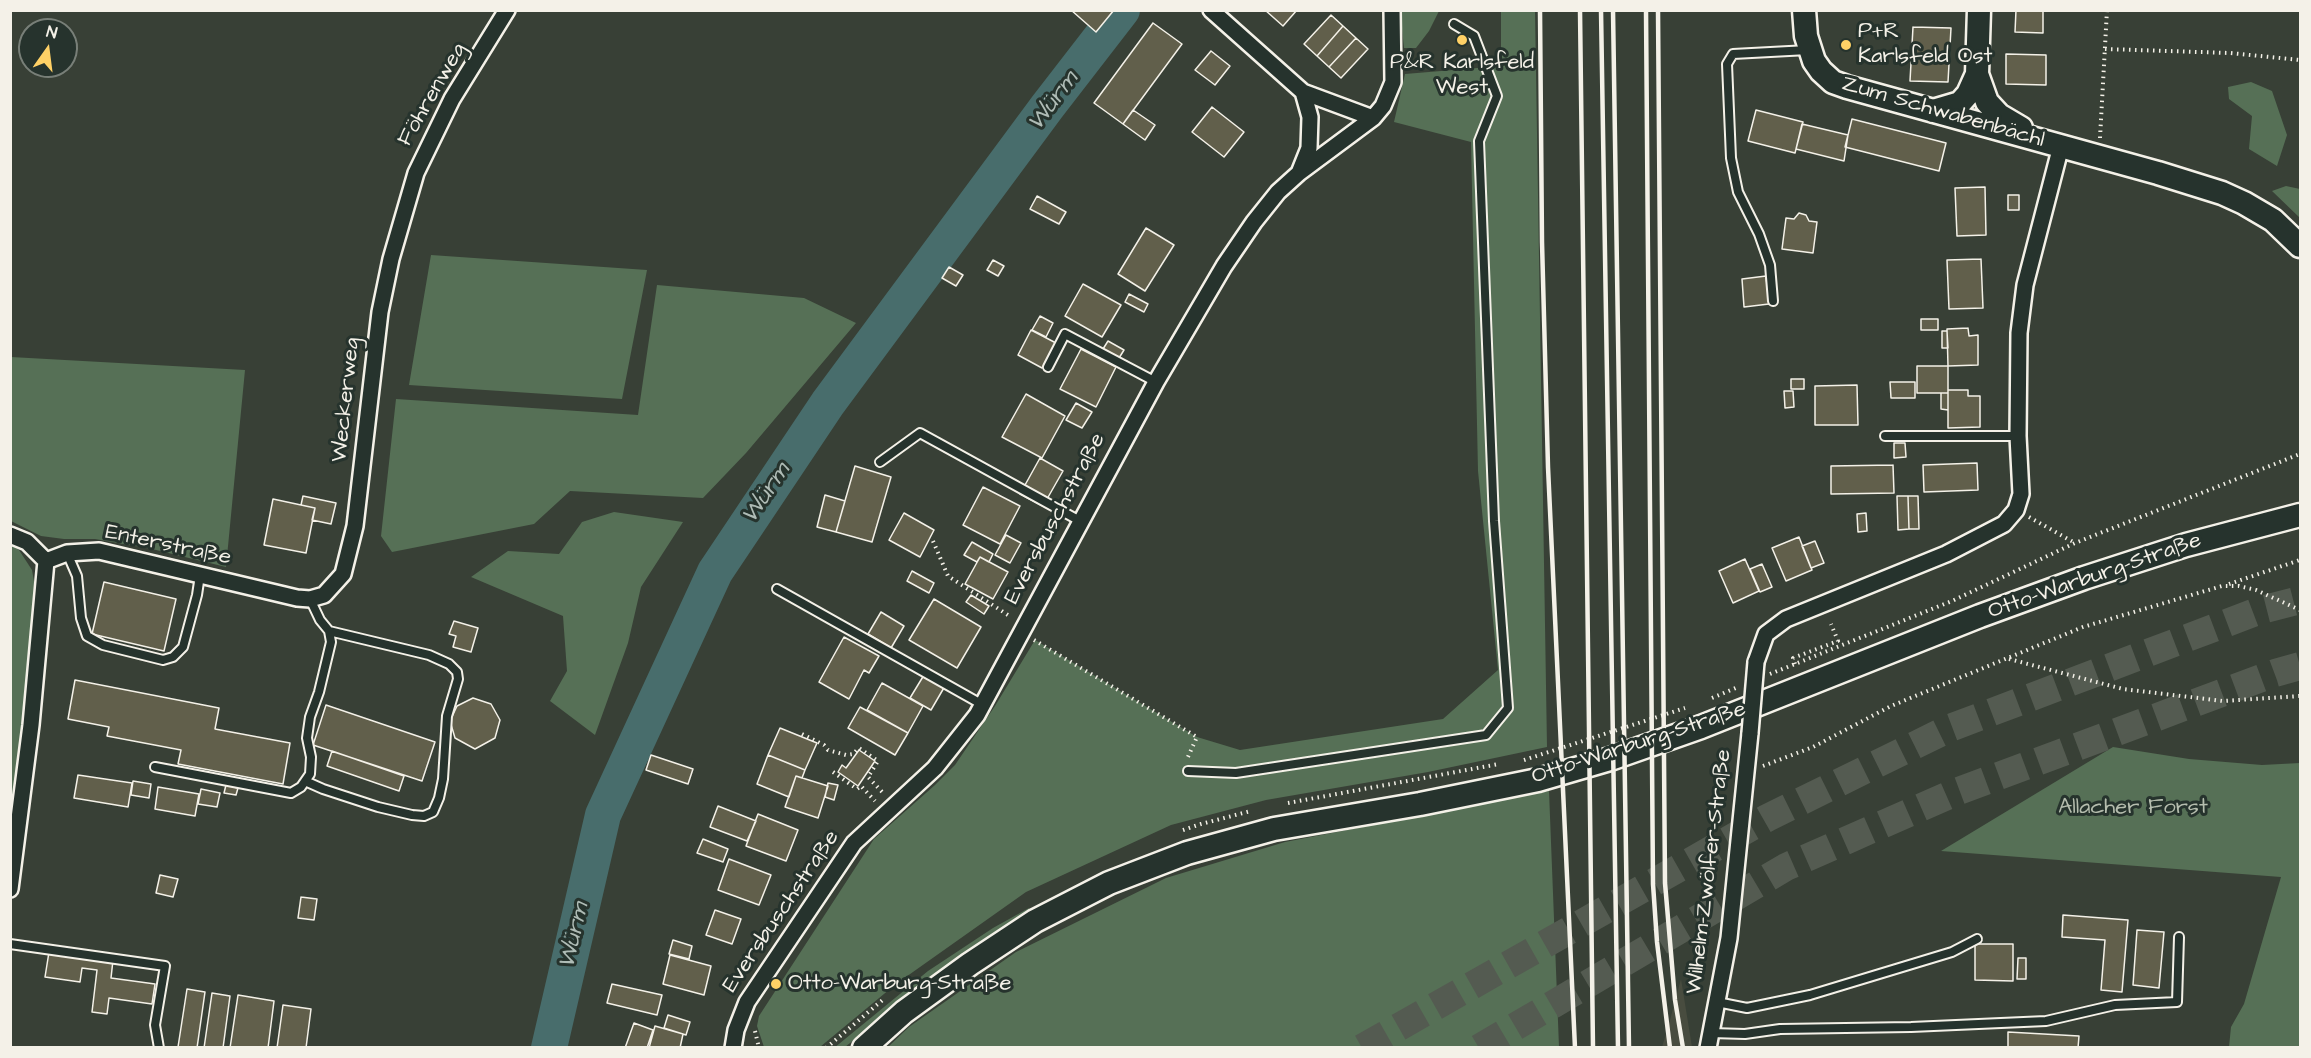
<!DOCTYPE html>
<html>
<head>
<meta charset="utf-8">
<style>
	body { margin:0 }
	#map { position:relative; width:2311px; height:1058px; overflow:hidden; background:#384036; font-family:"Architects Daughter",sans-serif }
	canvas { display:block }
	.frame { position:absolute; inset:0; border:12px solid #f4f1e8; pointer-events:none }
	.north { position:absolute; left:18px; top:18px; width:60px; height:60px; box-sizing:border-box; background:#26332d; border:2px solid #787f78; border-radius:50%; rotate:14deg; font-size:16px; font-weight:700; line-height:24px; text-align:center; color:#f4f1e8 }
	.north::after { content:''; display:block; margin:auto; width:21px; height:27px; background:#ffd166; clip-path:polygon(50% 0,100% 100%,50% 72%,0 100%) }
</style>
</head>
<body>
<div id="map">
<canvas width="2311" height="1058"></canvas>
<div class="frame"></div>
<div class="north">N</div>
</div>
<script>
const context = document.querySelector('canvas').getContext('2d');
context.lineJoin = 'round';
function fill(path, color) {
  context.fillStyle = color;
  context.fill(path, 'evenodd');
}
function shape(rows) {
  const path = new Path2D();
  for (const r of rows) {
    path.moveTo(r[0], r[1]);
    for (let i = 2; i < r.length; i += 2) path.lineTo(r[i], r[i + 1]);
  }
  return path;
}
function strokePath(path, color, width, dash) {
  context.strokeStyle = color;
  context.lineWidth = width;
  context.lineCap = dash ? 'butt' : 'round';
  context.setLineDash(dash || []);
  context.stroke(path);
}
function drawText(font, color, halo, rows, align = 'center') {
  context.font = font + ' "Architects Daughter",sans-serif';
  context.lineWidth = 6;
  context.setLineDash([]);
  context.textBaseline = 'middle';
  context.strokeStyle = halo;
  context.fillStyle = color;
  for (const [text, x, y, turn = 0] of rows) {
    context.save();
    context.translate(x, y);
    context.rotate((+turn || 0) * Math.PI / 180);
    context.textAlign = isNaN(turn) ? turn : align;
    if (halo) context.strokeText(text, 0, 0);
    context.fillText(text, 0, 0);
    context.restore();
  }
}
const built = shape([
	[1681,979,1692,1047,1662,1047,1667,1031]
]);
const green = shape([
	[1400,10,1439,11,1429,31,1416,48,1404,48],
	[1501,11,1535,11,1547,747,1428,772,1266,800,1171,825,1026,892,896,984,820,1047,764,1047,757,1026,759,1016,874,839,935,785,955,765,995,706,1035,640,1197,737,1240,750,1443,719,1498,670,1478,471,1471,142,1394,122,1405,74,1501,66],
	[2251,82,2272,91,2287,135,2277,166,2249,149,2252,116,2229,99,2228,87],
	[2286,186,2300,189,2300,218,2272,191],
	[431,255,647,270,622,399,409,385],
	[657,285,804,298,856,323,746,453,703,498,570,491,534,524,392,552,381,536,396,399,638,415],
	[11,357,245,370,226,567,152,549,95,539,64,539,41,536,11,521],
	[614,512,683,522,641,587,628,643,595,735,550,701,567,671,563,616,471,577,508,551,559,554,582,522],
	[11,544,19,550,32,570,36,593,23,724,11,821],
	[2113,747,2189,759,2262,765,2300,763,2300,1047,2229,1047,2231,1027,2244,1004,2281,877,1941,851],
	[1549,791,1559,1047,888,1047,909,1027,1016,952,1166,878,1285,842],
	[1029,908,1031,912,942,970,845,1047,834,1048,928,971,993,928]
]);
const river = shape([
	[549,1048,603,815,715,572,828,403,1047,107,1122,10]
]);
const building = shape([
	[1071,10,1114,10,1096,32,1071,10],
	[1265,10,1297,10,1283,26,1265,10],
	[2016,10,2043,10,2043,33,2015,32,2016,10],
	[1331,15,1343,26,1317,56,1304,44,1331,15],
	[1153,23,1182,44,1123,124,1094,103,1153,23],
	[1343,26,1356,38,1329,67,1317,56,1343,26],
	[1913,27,1951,28,1948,82,1910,81,1913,27],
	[1356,38,1368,49,1341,78,1329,67,1356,38],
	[1211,51,1230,66,1215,85,1195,70,1211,51],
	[2006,54,2046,55,2046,85,2006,84,2006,54],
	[1212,107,1244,132,1224,157,1192,132,1212,107],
	[1133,110,1155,125,1145,140,1123,124,1133,110],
	[1756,110,1803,122,1795,153,1748,141,1756,110],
	[1852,119,1946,143,1939,171,1845,147,1852,119],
	[1802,124,1848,135,1844,161,1796,149,1802,124],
	[1985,187,1986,235,1957,236,1955,188,1985,187],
	[2008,195,2019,195,2019,210,2008,210,2008,195],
	[1037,196,1066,212,1059,224,1030,209,1037,196],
	[1799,213,1806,215,1809,221,1817,222,1813,253,1782,249,1786,218,1794,219,1799,213],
	[1146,228,1174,245,1145,291,1118,274,1146,228],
	[1981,259,1983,308,1949,309,1947,260,1981,259],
	[993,260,1004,266,998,276,987,270,993,260],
	[949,267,963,275,956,286,942,278,949,267],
	[1766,276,1769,304,1744,307,1742,279,1766,276],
	[1083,284,1121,305,1102,337,1065,316,1083,284],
	[1129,294,1148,304,1144,312,1125,302,1129,294],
	[1040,316,1053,323,1046,337,1032,330,1040,316],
	[1921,319,1938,319,1938,330,1921,330,1921,319],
	[1968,328,1969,336,1978,335,1978,365,1948,366,1947,329,1968,328],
	[1031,330,1056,343,1042,368,1018,355,1031,330],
	[1942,331,1947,331,1948,348,1942,348,1942,331],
	[1108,341,1124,350,1119,358,1103,349,1108,341],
	[1081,349,1116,367,1096,407,1060,389,1081,349],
	[1917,366,1948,366,1948,393,1917,393,1917,366],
	[1791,379,1804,379,1804,389,1791,389,1791,379],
	[1890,382,1915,382,1915,398,1891,398,1890,382],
	[1857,385,1858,425,1815,425,1815,386,1857,385],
	[1948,390,1968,390,1968,396,1980,396,1980,427,1948,428,1948,390],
	[1784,391,1793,391,1794,407,1785,408,1784,391],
	[1941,393,1948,393,1948,410,1941,409,1941,393],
	[1026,394,1065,416,1042,458,1002,437,1026,394],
	[1076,403,1092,412,1082,428,1066,420,1076,403],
	[1894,443,1905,443,1906,457,1894,458,1894,443],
	[1040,458,1063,471,1043,506,1020,494,1040,458],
	[1977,463,1978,490,1924,492,1923,465,1977,463],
	[1893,465,1894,493,1831,494,1831,466,1893,465],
	[855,466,891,477,872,542,836,532,855,466],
	[983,487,1020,506,1000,544,963,525,983,487],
	[825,495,845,501,836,532,817,527,825,495],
	[303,496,336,503,331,524,312,520,315,508,301,505,303,496],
	[1897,496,1908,496,1909,529,1898,530,1897,496],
	[1908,496,1918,496,1919,529,1909,529,1908,496],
	[273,499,315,508,306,553,264,545,273,499],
	[904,513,934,530,920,557,889,540,904,513],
	[1866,513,1867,531,1858,532,1857,514,1866,513],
	[1006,535,1021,543,1010,563,995,555,1006,535],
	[1799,537,1812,570,1786,581,1772,548,1799,537],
	[1815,541,1824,563,1811,568,1802,546,1815,541],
	[972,542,993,554,989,562,980,557,977,562,964,555,972,542],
	[980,557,1008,572,993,599,965,584,980,557],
	[1745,559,1759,591,1733,603,1719,571,1745,559],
	[1762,564,1772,587,1760,592,1750,569,1762,564],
	[912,571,934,583,929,593,907,581,912,571],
	[104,582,176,599,164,651,92,634,104,582],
	[971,595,989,606,984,614,966,602,971,595],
	[934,599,981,627,957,668,909,640,934,599],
	[881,612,904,626,891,648,868,634,881,612],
	[454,621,478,628,471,652,453,647,456,636,449,634,454,621],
	[844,637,879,656,869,673,864,670,849,699,819,682,844,637],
	[924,675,945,686,931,710,910,698,924,675],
	[75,680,219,708,215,729,290,743,283,784,178,764,181,750,107,736,109,727,68,719,75,680],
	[882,683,923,706,908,733,867,710,882,683],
	[473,698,491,704,500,720,495,738,475,749,455,738,450,721,457,706,473,698],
	[326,705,435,742,422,781,313,745,326,705],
	[860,707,908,733,895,755,848,728,860,707],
	[780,728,817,743,805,770,768,755,780,728],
	[859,750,875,761,858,786,838,772,842,765,846,768,859,750],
	[332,751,404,776,399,791,327,766,332,751],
	[651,755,693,769,688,784,646,770,651,755],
	[768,755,805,770,802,778,796,776,789,797,757,784,768,755],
	[78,775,132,783,128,807,74,798,78,775],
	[796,776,828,786,818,818,785,807,796,776],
	[133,781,151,784,149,798,131,795,133,781],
	[828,783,838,785,834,800,825,797,828,783],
	[226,785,238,788,236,795,224,793,226,785],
	[158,787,199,794,195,816,155,809,158,787],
	[201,789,220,793,217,807,198,804,201,789],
	[718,806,756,821,747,841,710,827,718,806],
	[758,814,798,830,786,861,746,846,758,814],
	[703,839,728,849,723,862,697,853,703,839],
	[729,859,771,875,759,905,718,890,729,859],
	[160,875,178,879,173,897,156,893,160,875],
	[301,897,317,899,314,920,298,918,301,897],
	[715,910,741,919,732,944,706,935,715,910],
	[2063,915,2128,920,2122,992,2101,990,2105,940,2062,937,2063,915],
	[2137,930,2164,932,2159,988,2133,985,2137,930],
	[673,940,692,946,689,959,669,954,673,940],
	[1975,944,2013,944,2013,981,1975,980,1975,944],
	[49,952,113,960,111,978,155,984,152,1004,109,998,107,1014,92,1012,97,970,82,968,80,982,45,977,49,952],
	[670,955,711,966,704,995,663,984,670,955],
	[2018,958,2026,958,2026,979,2017,979,2018,958],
	[612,984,662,995,657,1015,607,1003,612,984],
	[187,989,205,992,197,1048,178,1047,187,989],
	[212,993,230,996,223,1048,204,1048,212,993],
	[238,995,274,1001,268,1048,230,1048,238,995],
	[283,1005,311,1009,306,1048,277,1048,283,1005],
	[668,1015,690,1022,686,1035,664,1028,668,1015],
	[634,1023,653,1030,647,1048,625,1048,634,1023],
	[655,1026,683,1034,680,1048,649,1048,655,1026],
	[2008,1032,2079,1036,2078,1048,2008,1048,2008,1032]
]);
const highwayTunnel = shape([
	[1362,1048,1767,818,1950,728,2261,610,2300,600],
	[1479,1048,1786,867,1956,792,2275,673,2300,666]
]);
const path = shape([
	[2105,49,2230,53,2300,60],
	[2100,138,2107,10],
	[2029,517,2075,543],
	[933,541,948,576,1011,617],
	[2229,584,2300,560],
	[1034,640,1197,737,1187,759],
	[2009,659,2123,689,2223,701,2300,696],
	[1795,664,1793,658,1838,641,1831,624],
	[1770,674,1952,601,2075,543,2300,454],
	[1712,698,1738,687],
	[802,734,824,745,828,750,846,755,853,754,859,748,878,761,868,777,884,794],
	[1524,760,1685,708],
	[1763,766,1813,747,1891,706,2083,627,2222,586,2239,586,2256,590,2300,610],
	[833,772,857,789,861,786,875,801],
	[1288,803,1499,764],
	[1183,830,1201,824,1251,811],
	[755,1031,759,1048],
	[826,1048,885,998]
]);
const lane = shape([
	[1773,301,1770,265,1759,234,1738,192,1731,158,1727,64,1733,54,1808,50],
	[1048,367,1065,334,1156,382],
	[1885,436,2018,436],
	[880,462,920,433,1080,521],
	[67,553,77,576,81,618,87,636,103,645,163,660,173,657,183,647,197,595,200,575],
	[777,589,983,705],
	[155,767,291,793,301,787,310,774,311,757,307,738,310,717,319,692,331,642,329,631,320,620,310,599],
	[1188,771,1236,773,1486,735,1508,708,1494,521,1479,141,1497,96,1474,36,1454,24],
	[305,781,323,789,378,807,412,815,424,816,433,812,439,798,443,779,447,716,458,679,457,672,449,664,429,655,329,631],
	[10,944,165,966,155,1025,159,1048],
	[1717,1002,1747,1008,1810,995,1952,952,1977,939],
	[1711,1033,1745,1034,1780,1029,1911,1027,2046,1021,2115,1005,2177,1002,2179,937]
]);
const street = shape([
	[1211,10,1303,92,1373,118],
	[1299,173,1309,148,1310,117,1303,92],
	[10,535,27,542,46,561],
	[46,561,67,553,99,551,297,598,310,599,324,595,343,574,355,526,380,312,391,259,416,173,452,99,507,10],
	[1756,662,1766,634,1786,619,1946,554,2004,524,2016,510,2021,494,2018,436,2019,333,2025,285,2061,146],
	[10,889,31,725,46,561],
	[733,1048,736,1030,747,1002,854,843,935,768,977,715,1156,382,1224,266,1254,222,1278,192,1299,173,1373,118,1383,106,1393,82,1392,10],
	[1708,1048,1729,938,1750,733]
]);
const secondary = shape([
	[1804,10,1806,36,1814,61,1821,71,1833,82,1847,87,2158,173,2222,193,2244,203,2273,220,2300,246],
	[1977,74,1987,102,1999,115,2021,128],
	[1933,111,1960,103,1968,94,1977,74,1979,10],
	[864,1048,904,1012,970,964,1035,921,1109,883,1187,853,1274,829,1420,804,1538,780,1610,759,1701,727,1980,616,2084,578,2186,545,2300,515]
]);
const rail = shape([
	[1540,10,1542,242,1548,467,1575,1048],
	[1580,10,1593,1048],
	[1601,10,1618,1048],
	[1613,10,1629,1048],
	[1646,10,1653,884,1657,942,1670,1048],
	[1658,10,1665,883,1675,1000,1683,1048]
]);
const streetBridge = shape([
	[1750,733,1756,662]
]);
const markers = [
	[1462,40,6,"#ffd166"],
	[1846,45,6,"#ffd166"],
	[776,984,6,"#ffd166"]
];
const poiNames = [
	["P+R",1858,32],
	["Karlsfeld Ost",1858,57],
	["P&R Karlsfeld",1462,63,"center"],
	["West",1462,88,"center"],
	["Otto-Warburg-Straße",788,984]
];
const streetNames = [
	["Föhrenweg",433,95,-60],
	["Zum Schwabenbächl",1943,113,16],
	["Weckerweg",347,400,-84],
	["Eversbuschstraße",1056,519,-62],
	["Enterstraße",168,546,12],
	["Otto-Warburg-Straße",2095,577,-19],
	["Otto-Warburg-Straße",1639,744,-18],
	["Wilhelm-Zwölfer-Straße",1710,872,-83],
	["Eversbuschstraße",782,912,-56]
];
const parkNames = [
	["Allacher Forst",2133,808]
];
const waterNames = [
	["Würm",1054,102,-53],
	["Würm",767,494,-56],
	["Würm",575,936,-77]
];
fill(built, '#484c3f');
fill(green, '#567056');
strokePath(river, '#486d6c', 36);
fill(building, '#615f4b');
strokePath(building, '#f4f1e8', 1.5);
strokePath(highwayTunnel, '#545b51', 28, [28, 14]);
strokePath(lane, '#f4f1e8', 12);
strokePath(street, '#f4f1e8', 20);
strokePath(secondary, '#f4f1e8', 27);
strokePath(path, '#f4f1e8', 4, [1.5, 4.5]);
strokePath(lane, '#26332d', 8);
strokePath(street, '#26332d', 15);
strokePath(secondary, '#26332d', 22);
strokePath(rail, '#f4f1e8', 4.5);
strokePath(streetBridge, '#f4f1e8', 20, []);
strokePath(streetBridge, '#26332d', 15);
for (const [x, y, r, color] of markers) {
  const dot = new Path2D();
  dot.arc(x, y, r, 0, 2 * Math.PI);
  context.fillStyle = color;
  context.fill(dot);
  strokePath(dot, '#26332d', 2);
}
drawText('22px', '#f4f1e8', '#26332d', poiNames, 'left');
drawText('22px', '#f4f1e8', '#26332d', streetNames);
drawText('22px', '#b5bdae', '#26332d', parkNames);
drawText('italic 24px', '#afbcb6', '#26332d', waterNames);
</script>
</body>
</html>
